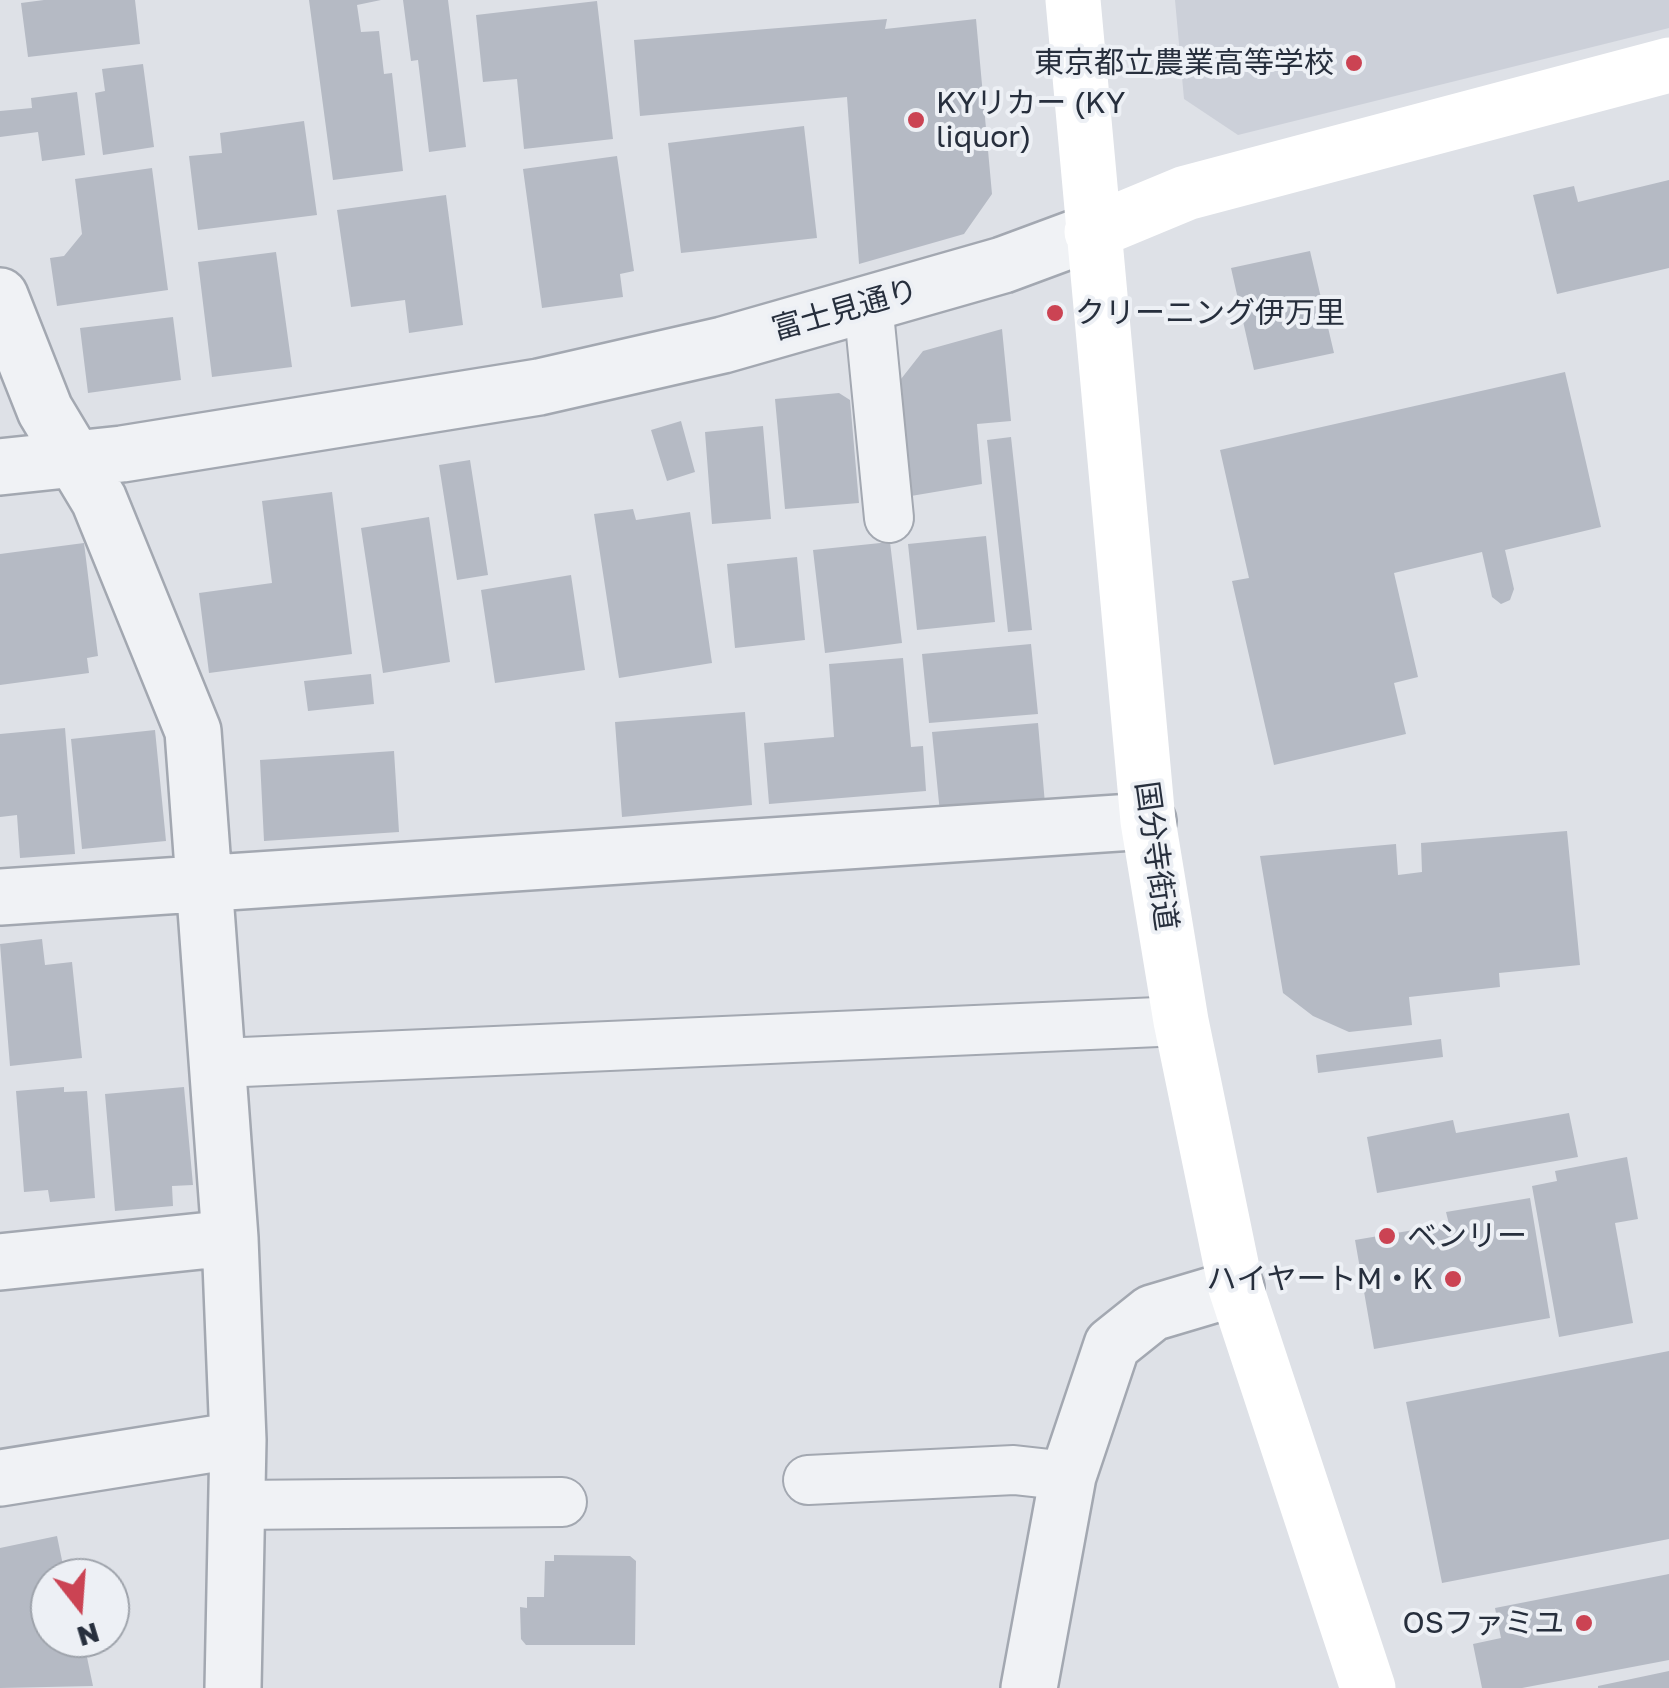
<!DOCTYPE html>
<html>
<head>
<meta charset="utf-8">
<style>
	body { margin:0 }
	#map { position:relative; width:1669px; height:1688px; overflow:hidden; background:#dee1e7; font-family:"Golos Text",sans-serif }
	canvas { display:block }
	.north { position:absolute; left:30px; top:1558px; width:100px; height:100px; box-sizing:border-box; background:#edf0f5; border:2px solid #9ea3ab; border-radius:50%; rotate:163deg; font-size:28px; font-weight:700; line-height:40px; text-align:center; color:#272f3d }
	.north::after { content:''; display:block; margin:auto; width:35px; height:45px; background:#cb4353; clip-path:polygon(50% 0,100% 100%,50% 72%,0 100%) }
</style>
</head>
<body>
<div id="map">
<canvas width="1669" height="1688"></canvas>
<div class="north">N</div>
</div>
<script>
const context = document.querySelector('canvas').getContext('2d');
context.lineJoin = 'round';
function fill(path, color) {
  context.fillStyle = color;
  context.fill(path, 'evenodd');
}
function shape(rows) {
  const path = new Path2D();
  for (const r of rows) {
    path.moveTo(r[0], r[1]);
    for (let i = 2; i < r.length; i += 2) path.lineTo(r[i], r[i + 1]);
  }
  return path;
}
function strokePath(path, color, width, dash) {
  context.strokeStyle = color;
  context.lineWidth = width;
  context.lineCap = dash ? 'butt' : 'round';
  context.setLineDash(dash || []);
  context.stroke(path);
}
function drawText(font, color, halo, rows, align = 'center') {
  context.font = font + ' "Golos Text","Noto Sans JP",sans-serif';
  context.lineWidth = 8;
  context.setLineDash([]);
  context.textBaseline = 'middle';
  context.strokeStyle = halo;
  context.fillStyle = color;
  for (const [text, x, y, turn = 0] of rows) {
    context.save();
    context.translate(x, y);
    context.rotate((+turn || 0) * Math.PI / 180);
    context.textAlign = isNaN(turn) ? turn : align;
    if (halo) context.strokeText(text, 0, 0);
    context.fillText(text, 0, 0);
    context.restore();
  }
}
const built = shape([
	[1175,0,1669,0,1669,28,1238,135,1184,99]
]);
const building = shape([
	[44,0,135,0,140,44,28,57,21,3],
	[309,0,381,0,357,5,361,32,379,31,384,74,392,73,403,171,333,180],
	[403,0,448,0,466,147,429,152,418,60,411,61],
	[597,1,613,139,524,149,517,79,483,82,476,15],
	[887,19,885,29,976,19,992,194,964,234,859,264,847,97,640,116,634,40],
	[143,64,154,147,103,155,95,93,105,91,102,69],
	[77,92,85,155,42,161,38,132,0,137,0,111,32,108,31,98],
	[304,121,317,215,198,230,189,156,222,153,220,133],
	[804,126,817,238,681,253,668,143],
	[617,156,634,271,620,274,623,297,542,308,523,169],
	[152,168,168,290,57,306,50,258,64,256,82,234,75,179],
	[1669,180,1669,268,1557,294,1533,195,1574,186,1578,202],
	[446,195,463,325,409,333,405,300,351,307,337,210],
	[1310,251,1334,353,1254,370,1231,268],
	[276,252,292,367,212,377,198,262],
	[173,317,181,380,88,393,80,328],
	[1002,329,1011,421,977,424,982,484,911,496,901,379,923,351],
	[1565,372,1601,527,1505,550,1514,589,1510,600,1501,604,1492,597,1482,552,1394,573,1418,677,1394,683,1406,734,1274,765,1232,581,1249,578,1220,450],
	[839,393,850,400,859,503,785,509,775,399],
	[681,421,695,472,667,481,651,430],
	[763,426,771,519,712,524,705,432],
	[1011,437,1032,630,1008,632,987,440],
	[470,460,488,575,457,580,439,465],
	[332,492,352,654,209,673,199,593,272,583,262,501],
	[633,509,636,520,690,512,712,663,619,678,594,514],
	[429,517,450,662,383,673,361,528],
	[986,536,995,622,917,630,908,544],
	[890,542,902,643,825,653,813,550],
	[84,543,98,656,87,658,89,673,0,685,0,554],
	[797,557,805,640,735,648,727,564],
	[571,575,585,670,495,683,481,590],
	[1031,644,1038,714,929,723,922,654],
	[903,658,911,747,923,746,926,791,769,804,764,743,834,737,829,664],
	[371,674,374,704,308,711,304,681],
	[745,712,752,805,622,817,615,722],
	[1038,723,1045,804,940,813,932,732],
	[65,728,75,854,20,858,17,815,0,817,0,734],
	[155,730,166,841,82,849,71,739],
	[394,751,399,832,264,841,260,760],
	[1567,831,1580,965,1499,973,1500,987,1409,997,1412,1025,1349,1032,1313,1016,1283,993,1260,856,1396,844,1398,875,1422,872,1421,843],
	[42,939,45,965,72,962,82,1058,10,1066,0,944],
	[1441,1039,1443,1057,1318,1073,1316,1055],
	[64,1087,64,1092,87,1091,95,1198,50,1202,48,1190,24,1192,16,1091],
	[184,1087,193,1185,172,1186,173,1206,115,1211,105,1094],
	[1569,1113,1578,1157,1377,1193,1367,1137,1453,1120,1456,1133],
	[1627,1157,1638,1219,1615,1223,1633,1323,1559,1337,1532,1186,1557,1181,1555,1171],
	[1530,1198,1550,1318,1374,1349,1355,1240,1449,1224,1446,1212],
	[1669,1351,1669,1539,1442,1583,1406,1402],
	[57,1536,64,1570,95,1564,98,1578,50,1578,50,1638,83,1638,93,1686,0,1688,0,1548],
	[554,1555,630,1556,636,1561,635,1645,526,1645,521,1639,520,1607,527,1608,527,1597,544,1597,545,1561,554,1561],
	[1669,1574,1669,1660,1522,1688,1482,1688,1473,1644,1501,1638,1495,1608],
	[1669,1671,1669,1688,1598,1688,1598,1686]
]);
const lane = shape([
	[868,303,889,518],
	[220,1063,1181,1021],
	[808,1480,1014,1470,1068,1476],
	[236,1505,562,1502]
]);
const street = shape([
	[0,296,45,410,99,500,193,731,230,1238,238,1440,233,1688],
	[0,467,122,454,539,387,723,345,1003,265,1092,232],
	[0,897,1148,821],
	[0,1262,230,1238],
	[0,1478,238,1440],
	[1029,1688,1068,1476,1112,1345,1152,1313,1236,1288]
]);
const secondary = shape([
	[1073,0,1148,821,1181,1021,1236,1288,1368,1688],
	[1092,232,1186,193,1669,65]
]);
const markers = [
	[1354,63,10,"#cb4353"],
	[916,120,10,"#cb4353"],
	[1055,313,10,"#cb4353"],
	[1387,1236,10,"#cb4353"],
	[1453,1279,10,"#cb4353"],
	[1584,1623,10,"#cb4353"]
];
const poiNames = [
	["東京都立農業高等学校",1334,63],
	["KYリカー (KY",936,103,"left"],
	["liquor)",936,137,"left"],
	["クリーニング伊万里",1075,313,"left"],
	["ベンリー",1407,1236,"left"],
	["ハイヤートM・K",1433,1279],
	["OSファミユ",1564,1623]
];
const streetNames = [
	["富士見通り",845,310,-16],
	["国分寺街道",1156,856,82]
];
fill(built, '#ccd0d9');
fill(building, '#b5bac4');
strokePath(lane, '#a3a8b1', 52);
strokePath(street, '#a3a8b1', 60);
strokePath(lane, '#f0f2f5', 48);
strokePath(street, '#f0f2f5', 55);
strokePath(secondary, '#fff', 55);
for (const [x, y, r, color] of markers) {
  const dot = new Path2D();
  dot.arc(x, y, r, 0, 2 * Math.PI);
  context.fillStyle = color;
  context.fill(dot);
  strokePath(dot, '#edf0f5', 4);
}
drawText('30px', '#272f3d', '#edf0f5', poiNames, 'right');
drawText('30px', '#272f3d', '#edf0f5', streetNames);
</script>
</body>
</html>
